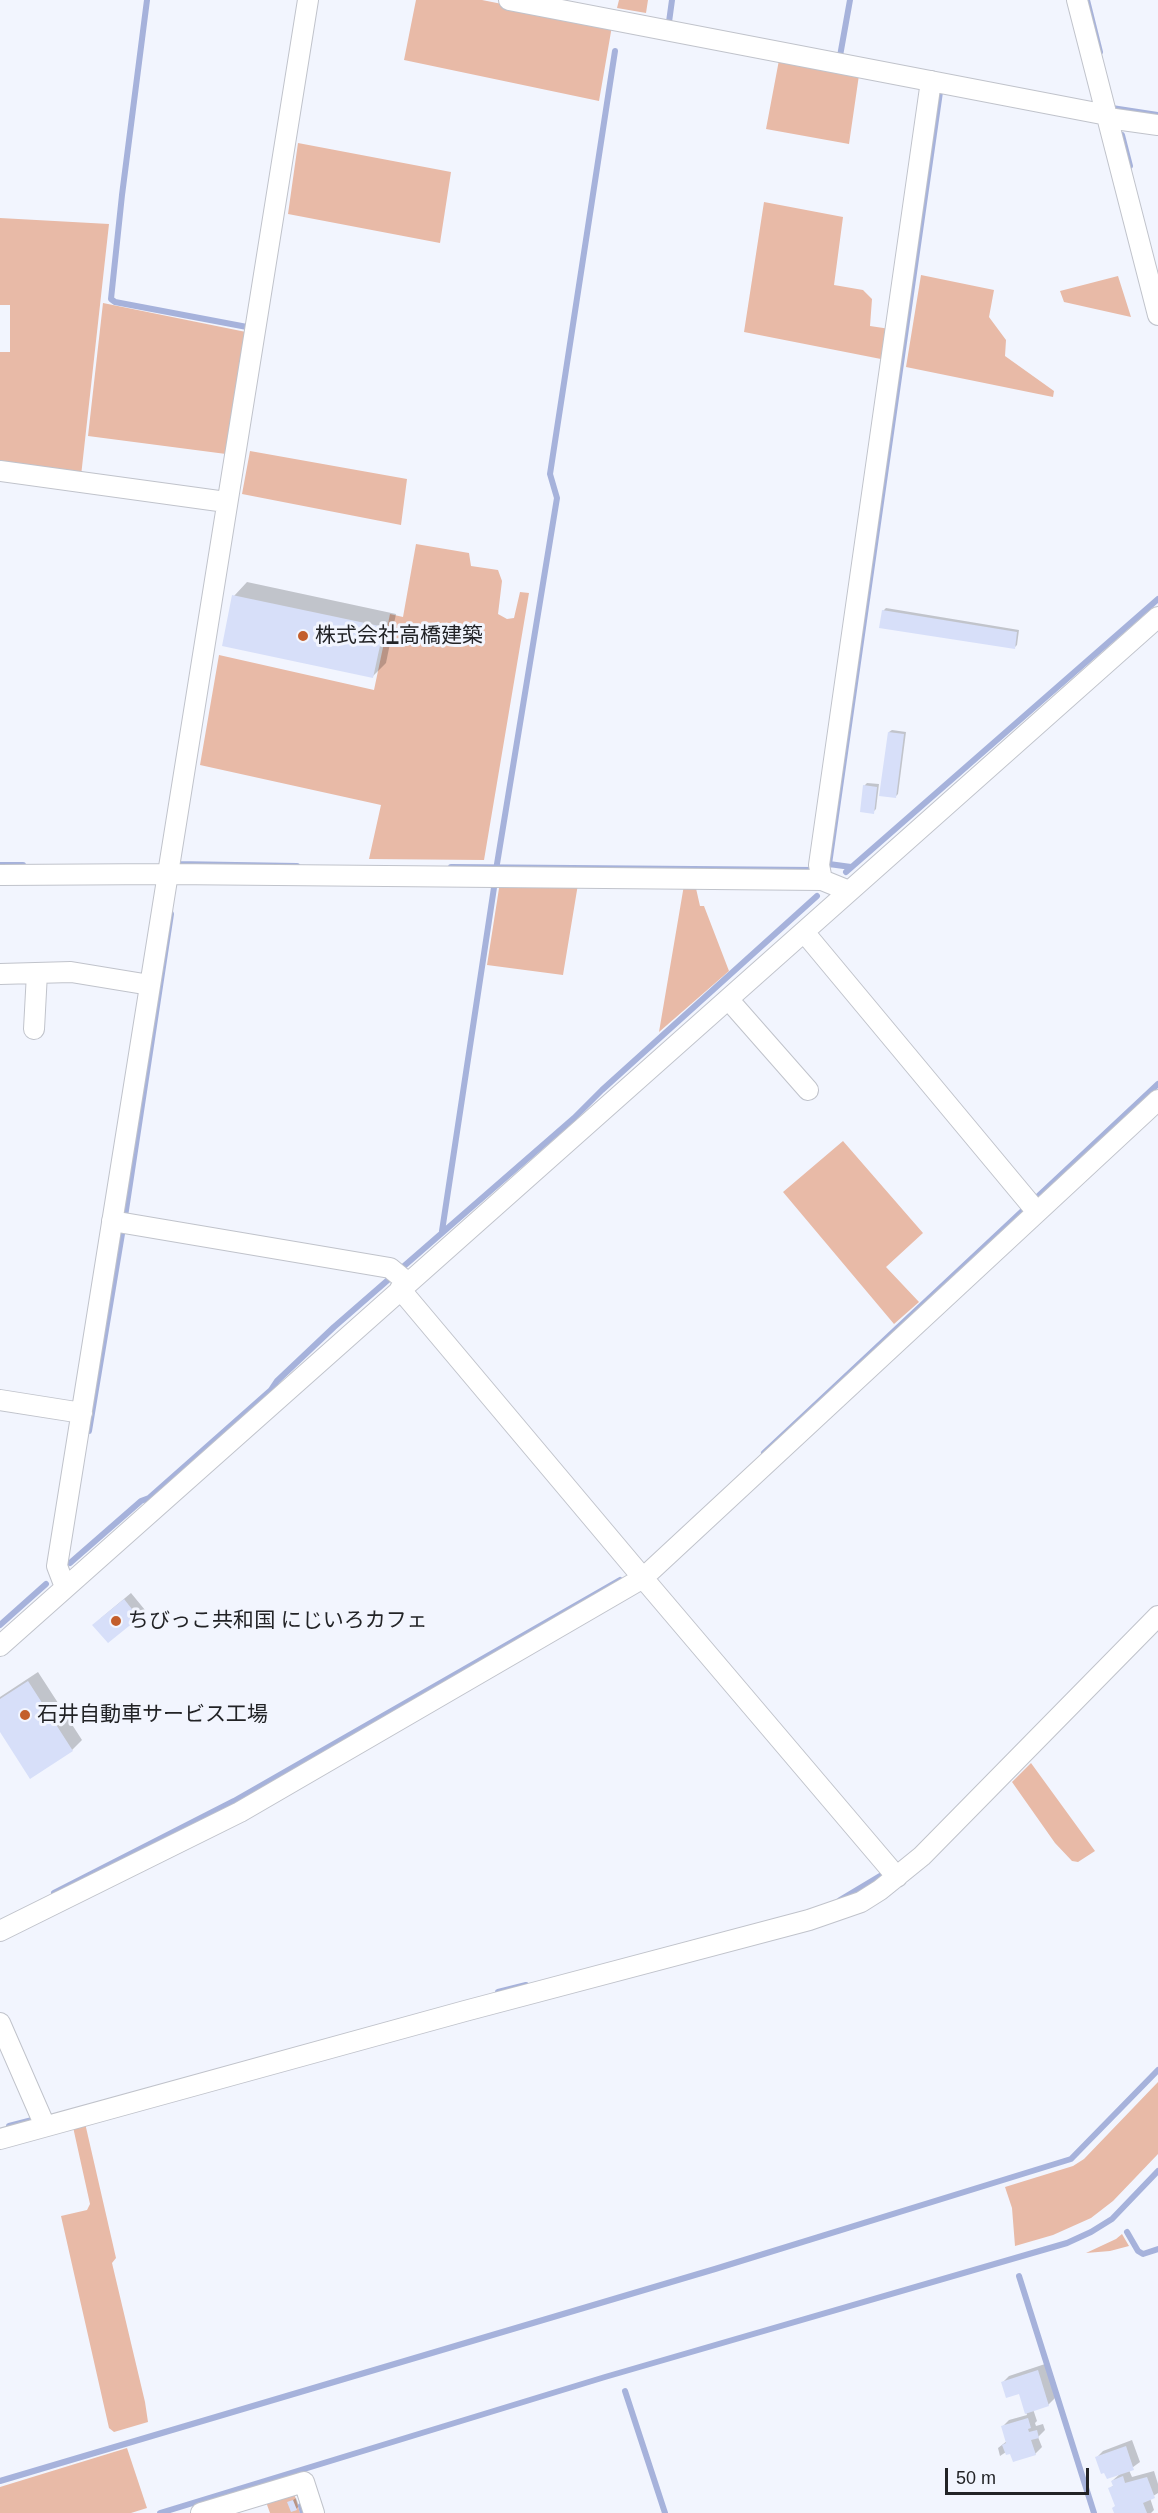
<!DOCTYPE html>
<html>
<head>
<meta charset="utf-8">
<style>
	body { margin:0 }
	#map { position:relative; width:1158px; height:2513px; overflow:hidden; background:#f2f5fe; font-family:Arial,sans-serif }
	canvas { display:block }
	.scale { position:absolute; left:945px; top:2468px; width:144px; height:27px; box-sizing:border-box; border:3px solid #222326; border-top:0; padding-left:8px; font-size:18px; line-height:21px; white-space:nowrap; color:#222326; -webkit-text-stroke:4px #f2f5fe; paint-order:stroke }
</style>
</head>
<body>
<div id="map">
<canvas width="1158" height="2513"></canvas>
<div class="scale">50 m</div>
</div>
<script>
const context = document.querySelector('canvas').getContext('2d');
context.lineJoin = 'round';
function fill(path, color) {
  context.fillStyle = color;
  context.fill(path, 'evenodd');
}
function shape(rows) {
  const path = new Path2D();
  for (const r of rows) {
    path.moveTo(r[0], r[1]);
    for (let i = 2; i < r.length; i += 2) path.lineTo(r[i], r[i + 1]);
  }
  return path;
}
function strokePath(path, color, width, dash) {
  context.strokeStyle = color;
  context.lineWidth = width;
  context.lineCap = dash ? 'butt' : 'round';
  context.setLineDash(dash || []);
  context.stroke(path);
}
function drawText(font, color, halo, rows, align = 'center') {
  context.font = font + ' Arial,"Noto Sans JP",sans-serif';
  context.lineWidth = 6;
  context.setLineDash([]);
  context.textBaseline = 'middle';
  context.strokeStyle = halo;
  context.fillStyle = color;
  for (const [text, x, y, turn = 0] of rows) {
    context.save();
    context.translate(x, y);
    context.rotate((+turn || 0) * Math.PI / 180);
    context.textAlign = isNaN(turn) ? turn : align;
    if (halo) context.strokeText(text, 0, 0);
    context.fillText(text, 0, 0);
    context.restore();
  }
}
const green = shape([
	[416,0,482,0,612,26,599,101,404,60],
	[619,0,648,0,646,13,617,8],
	[779,60,859,75,849,144,766,129],
	[298,143,451,172,440,243,288,214],
	[764,202,843,217,834,285,863,290,872,299,870,326,890,329,886,360,744,332],
	[0,218,109,224,81,476,0,465,0,352,10,352,10,305,0,305],
	[921,275,994,290,989,317,1006,340,1005,356,1054,391,1053,397,906,367],
	[1118,276,1131,317,1064,302,1060,291],
	[103,303,246,332,226,454,88,436],
	[250,451,407,479,401,525,242,494],
	[416,544,469,553,471,566,498,570,502,581,498,614,507,619,514,618,520,592,529,593,484,860,369,859,381,805,200,765,219,655,374,690,390,614,403,617],
	[500,882,578,884,563,975,487,965],
	[695,884,700,906,704,906,729,971,659,1032,684,885],
	[843,1141,923,1233,886,1267,919,1302,894,1324,783,1192],
	[1031,1763,1095,1851,1078,1862,1072,1861,1055,1843,1012,1782],
	[1158,2082,1158,2154,1113,2201,1091,2218,1053,2235,1015,2246,1012,2208,1005,2187,1073,2166,1084,2159],
	[85,2123,116,2258,112,2263,145,2402,148,2422,114,2432,109,2428,61,2216,87,2210,90,2204,73,2127],
	[1122,2234,1129,2246,1110,2251,1086,2253,1116,2239],
	[127,2448,147,2508,131,2513,0,2513,0,2487],
	[294,2493,300,2513,270,2513,266,2502]
]);
const shadow = shape([
	[247,582,396,614,386,663,373,676,234,596],
	[886,608,1019,630,1017,645,1014,648,883,611],
	[892,730,906,732,898,794,895,797,889,732],
	[867,783,879,784,876,809,873,812,864,786],
	[131,1593,145,1610,108,1641,101,1618],
	[38,1672,82,1740,72,1750,31,1777,0,1729,0,1697],
	[1045,2364,1055,2398,1048,2405,1033,2409,1037,2421,1035,2423,1036,2426,1043,2424,1045,2430,1038,2437,1042,2447,1035,2454,1006,2452,1000,2456,998,2448,1007,2441,1003,2426,1009,2420,1027,2415,1020,2392,1003,2382,1009,2376],
	[1132,2440,1140,2462,1129,2470,1132,2477,1154,2471,1158,2484,1158,2493,1150,2498,1154,2510,1151,2513,1115,2513,1116,2505,1110,2488,1114,2485,1112,2481,1121,2473,1097,2457,1103,2451],
	[296,2498,299,2506,296,2509,289,2503]
]);
const stream = shape([
	[147,0,122,195,111,299,115,302,247,327],
	[1087,0,1100,52],
	[669,22,672,0],
	[840,56,850,0],
	[1112,108,1158,115],
	[1122,135,1130,166],
	[176,861,175,864,297,866],
	[0,865,23,865],
	[451,867,814,870,827,867,829,864],
	[851,867,829,864,941,85],
	[496,870,557,498,550,474,615,51],
	[846,872,1158,599],
	[442,1231,495,881],
	[89,1431,126,1210,171,914],
	[764,1453,1158,1084],
	[70,1563,141,1501,149,1498,271,1390,277,1381,334,1327,574,1118,602,1090,817,896],
	[0,1625,46,1584],
	[54,1893,234,1801,620,1580],
	[840,1900,885,1873],
	[498,1992,526,1985],
	[9,2126,40,2118],
	[1127,2232,1138,2251,1143,2254,1158,2249],
	[1019,2276,1094,2513],
	[625,2391,665,2513],
	[0,2481,715,2269,1071,2159,1158,2070],
	[301,2506,303,2513],
	[160,2513,605,2377,1067,2243,1091,2232,1112,2219,1158,2171]
]);
const building = shape([
	[232,595,384,627,373,678,222,646],
	[882,610,1017,632,1015,649,879,628],
	[888,732,904,734,896,798,879,796],
	[863,785,877,787,874,814,860,812],
	[124,1599,139,1618,108,1643,92,1625],
	[28,1681,73,1751,30,1779,0,1732,0,1699],
	[1038,2370,1049,2406,1025,2414,1019,2394,1006,2398,1001,2382],
	[1028,2418,1031,2428,1028,2429,1029,2432,1037,2430,1039,2438,1031,2440,1036,2455,1013,2462,1010,2454,1006,2455,1002,2445,1006,2443,1001,2426],
	[1126,2446,1134,2470,1107,2479,1104,2473,1101,2474,1095,2457],
	[1123,2476,1125,2483,1147,2477,1155,2498,1143,2503,1147,2513,1114,2513,1112,2508,1115,2506,1108,2488,1113,2486,1111,2481],
	[293,2500,297,2510,291,2512,287,2502]
]);
const street = shape([
	[509,0,1107,115],
	[1077,0,1158,315],
	[1108,118,1158,125],
	[0,471,226,502],
	[0,875,168,874,822,880,849,891],
	[822,880,819,865,931,81],
	[804,932,1037,1212],
	[0,974,71,972,150,985],
	[728,999,808,1090],
	[34,1029,37,973],
	[112,1221,390,1268,407,1282],
	[0,1400,82,1413],
	[65,1587,57,1566,308,0],
	[0,1646,1158,617],
	[897,1877,643,1578,1158,1100],
	[0,1931,240,1812,643,1578,400,1289],
	[0,2023,45,2126],
	[0,2139,465,2011,809,1920,861,1902,880,1890,922,1856,1158,1616],
	[201,2513,304,2482,314,2513]
]);
const markers = [
	[303,636,6,"#c35e2c"],
	[116,1621,6,"#c35e2c"],
	[25,1715,6,"#c35e2c"]
];
const poiNames = [
	["株式会社高橋建築",315,636],
	["ちびっこ共和国 にじいろカフェ",128,1621],
	["石井自動車サービス工場",37,1715]
];
fill(green, '#e8baa7');
fill(shadow, '#0003');
strokePath(stream, '#a6b2db', 6);
fill(building, '#d7dff9');
strokePath(street, '#c0c3cb', 22);
strokePath(street, '#fff', 20);
for (const [x, y, r, color] of markers) {
  const dot = new Path2D();
  dot.arc(x, y, r, 0, 2 * Math.PI);
  context.fillStyle = color;
  context.fill(dot);
  strokePath(dot, '#f2f5fe', 2);
}
drawText('21px', '#222326', '#f2f5fe', poiNames, 'left');
</script>
</body>
</html>
